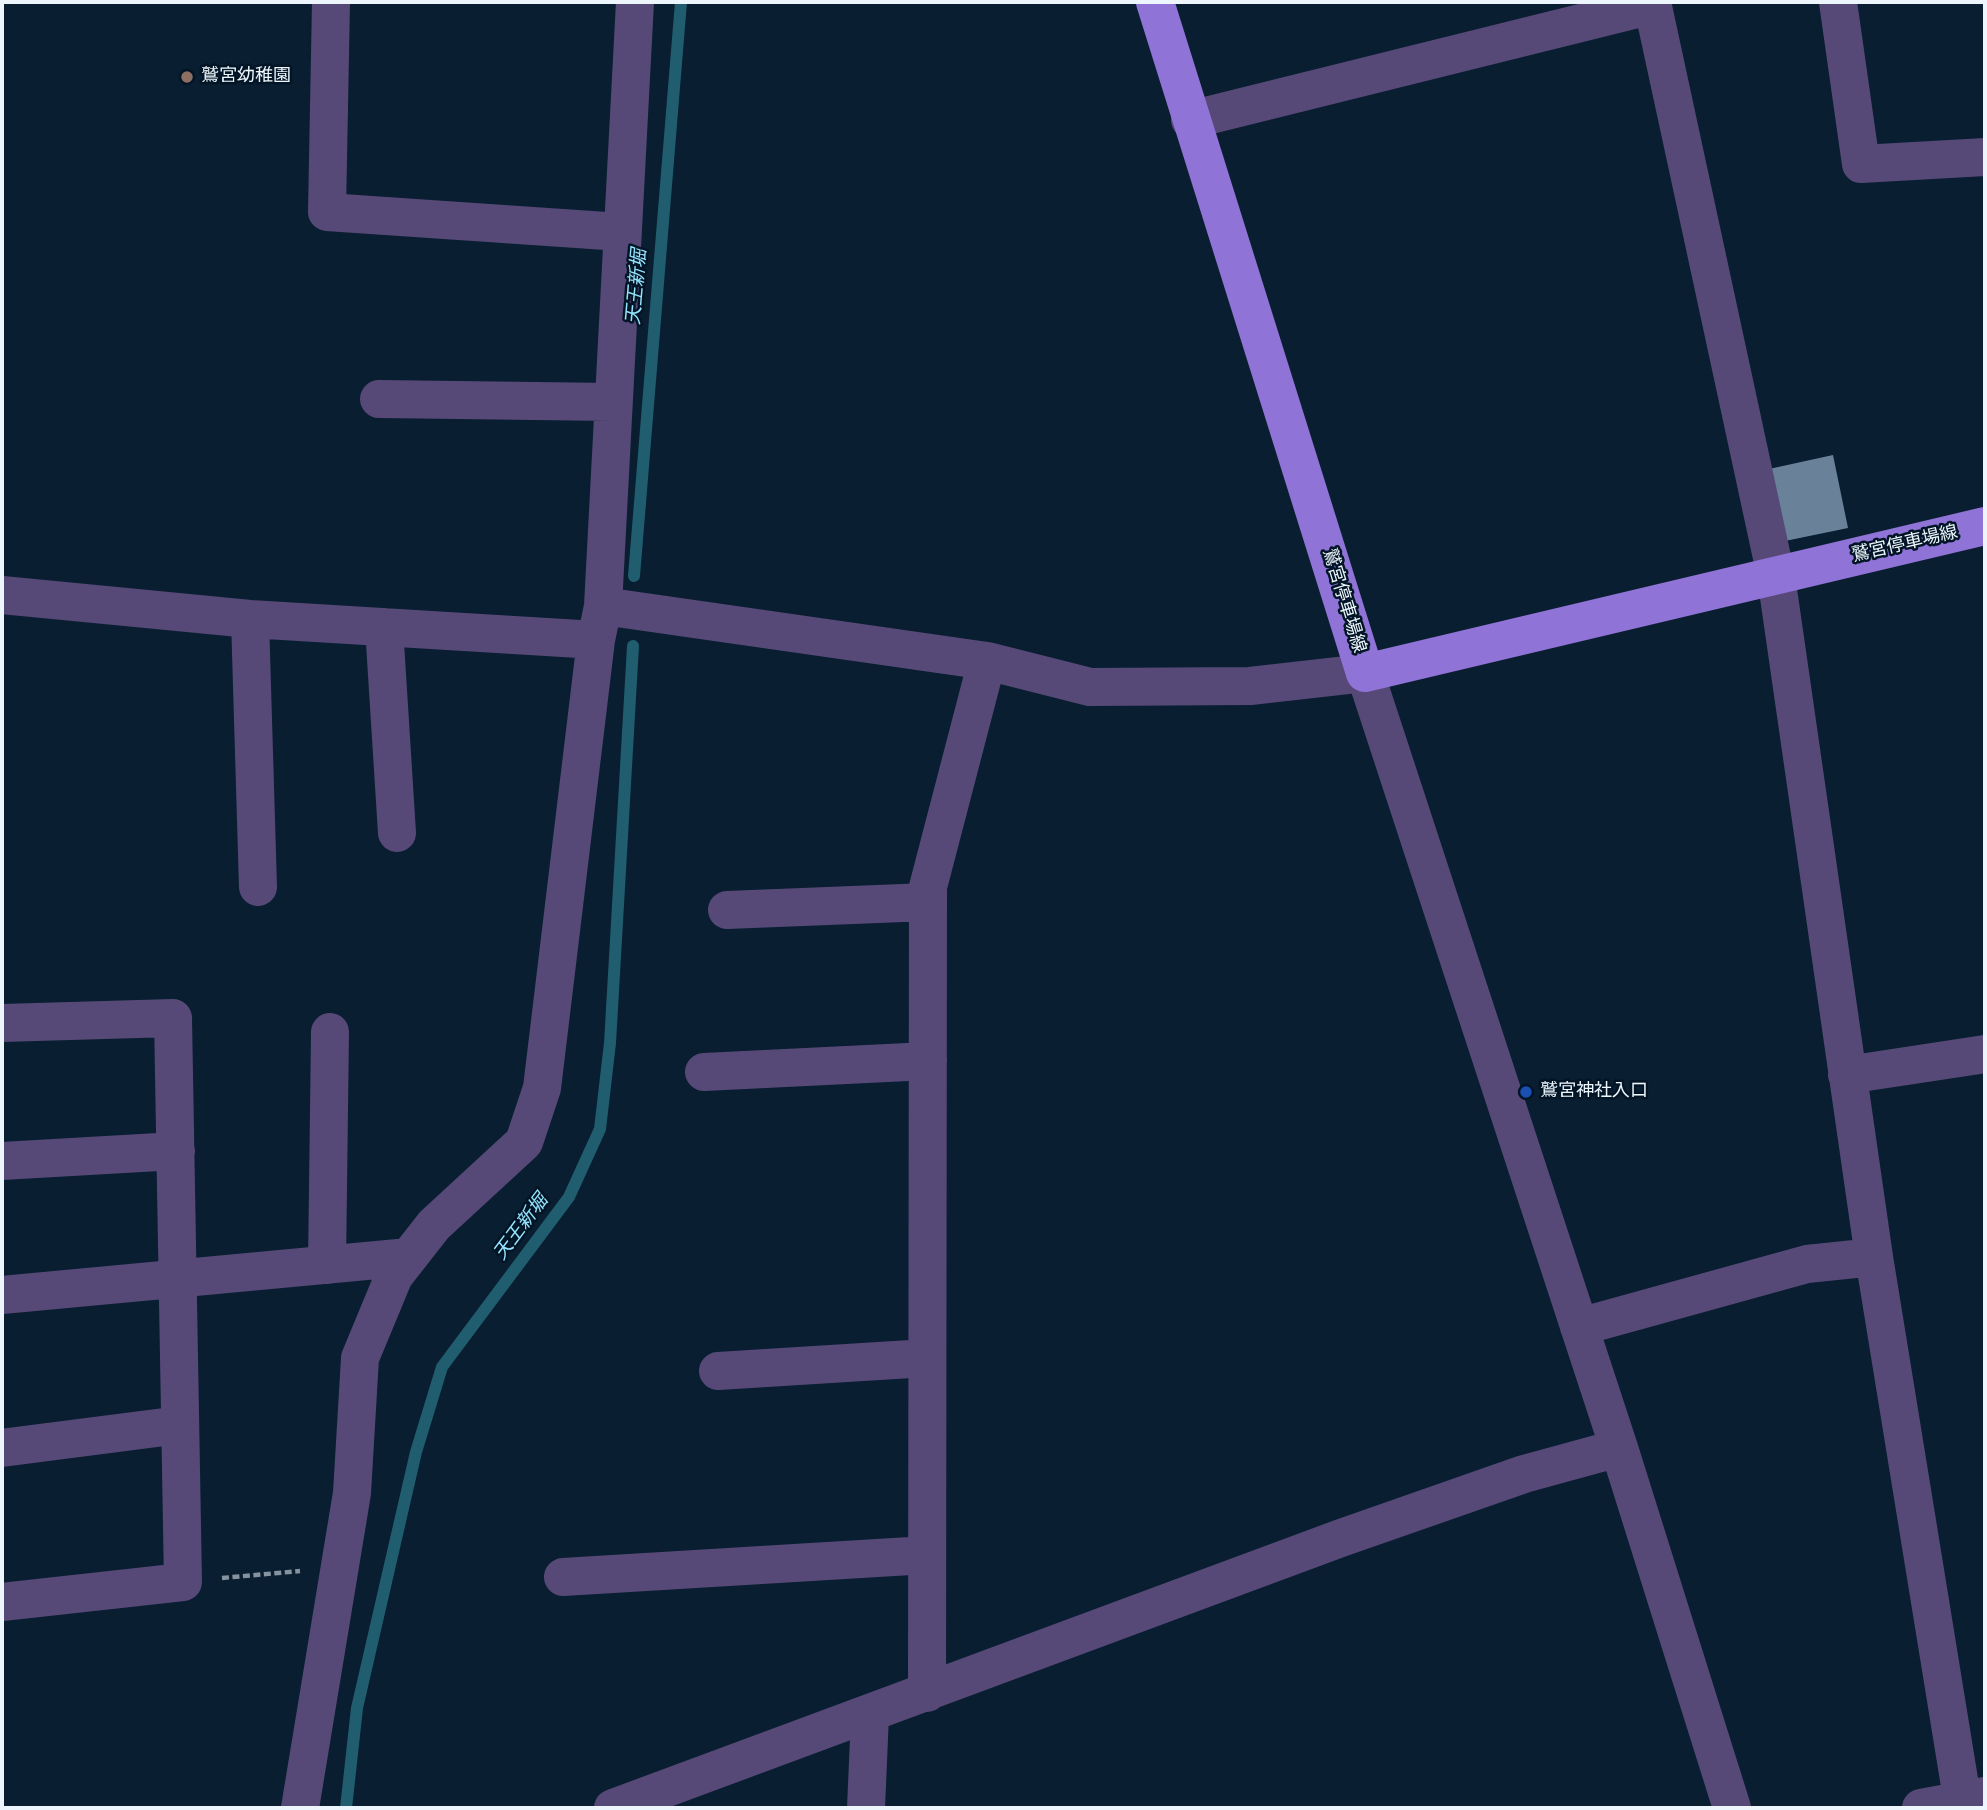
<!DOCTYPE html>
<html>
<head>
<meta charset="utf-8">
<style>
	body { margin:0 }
	#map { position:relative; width:1987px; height:1810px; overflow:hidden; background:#091e30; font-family:"Source Sans 3",sans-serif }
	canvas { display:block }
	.frame { position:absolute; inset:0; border:4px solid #eef6fd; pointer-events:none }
</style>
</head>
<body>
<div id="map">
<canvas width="1987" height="1810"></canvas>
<div class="frame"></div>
</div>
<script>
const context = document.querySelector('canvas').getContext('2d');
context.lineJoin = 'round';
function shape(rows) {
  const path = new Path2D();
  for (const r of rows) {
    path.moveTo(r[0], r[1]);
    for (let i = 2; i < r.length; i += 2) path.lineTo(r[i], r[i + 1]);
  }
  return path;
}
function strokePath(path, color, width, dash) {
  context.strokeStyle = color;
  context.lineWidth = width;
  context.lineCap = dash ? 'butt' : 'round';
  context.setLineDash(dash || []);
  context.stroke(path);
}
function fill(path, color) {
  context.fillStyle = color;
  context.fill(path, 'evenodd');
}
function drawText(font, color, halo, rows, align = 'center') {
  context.font = font + ' "Source Sans 3","Noto Sans JP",sans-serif';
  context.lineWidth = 5;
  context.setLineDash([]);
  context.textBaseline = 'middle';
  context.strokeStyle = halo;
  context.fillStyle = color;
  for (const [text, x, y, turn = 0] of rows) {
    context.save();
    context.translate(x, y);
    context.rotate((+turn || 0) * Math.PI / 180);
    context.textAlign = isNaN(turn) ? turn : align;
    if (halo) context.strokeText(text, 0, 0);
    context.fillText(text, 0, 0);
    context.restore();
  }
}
const stream = shape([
	[634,576,681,2],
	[346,1808,357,1708,416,1452,442,1367,569,1197,600,1129,610,1043,633,646]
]);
const building = shape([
	[1833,455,1848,528,1785,541,1769,469]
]);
const path = shape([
	[222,1578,300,1571]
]);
const minor = shape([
	[331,2,327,212,621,232],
	[1652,2,1776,576,1874,1257,1962,1798],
	[1838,2,1861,164,1985,157],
	[1190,120,1653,5],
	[379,399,613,402],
	[2,595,250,619,596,640],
	[603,606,987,661,1090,687,1250,686,1365,673,1619,1448,1732,1808],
	[250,619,258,887],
	[384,627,397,833],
	[727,910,928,902],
	[2,1023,173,1018,183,1582,2,1602],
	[704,1072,928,1061],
	[1847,1075,1985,1054],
	[2,1161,176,1151],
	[327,1265,330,1032],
	[2,1295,409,1257],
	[1579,1327,1807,1264,1874,1257],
	[718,1371,927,1358],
	[2,1448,180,1425],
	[563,1577,927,1555],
	[927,1693,928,887,987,661],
	[300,1808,352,1493,360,1358,394,1276,434,1225,524,1142,542,1088,596,640,603,606,635,2],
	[613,1808,1341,1538,1524,1474,1619,1448],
	[866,1808,870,1715],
	[1921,1808,1985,1796]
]);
const major = shape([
	[1155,2,1365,673,1985,526]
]);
const markers = [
	[187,77,7,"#8d6e63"],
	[1526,1092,7,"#1a4fb4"]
];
const poiNames = [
	["鷲宮幼稚園",201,77],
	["鷲宮神社入口",1540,1092]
];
const streetNames = [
	["鷲宮停車場線",1905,545,-13],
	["鷲宮停車場線",1343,601,73]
];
const waterNames = [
	["天王新堀",638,287,-85],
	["天王新堀",522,1228,-53]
];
strokePath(stream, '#205d6f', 12);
fill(building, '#6a8299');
strokePath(path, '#85939f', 4.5, [7, 3.5]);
strokePath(minor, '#564978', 38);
strokePath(major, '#9073d6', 38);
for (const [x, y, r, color] of markers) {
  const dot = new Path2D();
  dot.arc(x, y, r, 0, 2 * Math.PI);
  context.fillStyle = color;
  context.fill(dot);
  strokePath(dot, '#021526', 2.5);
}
drawText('18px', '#eef6fd', '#021526', poiNames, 'left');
drawText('18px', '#eef6fd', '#021526', streetNames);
drawText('italic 19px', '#95e4fe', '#021526', waterNames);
</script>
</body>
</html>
